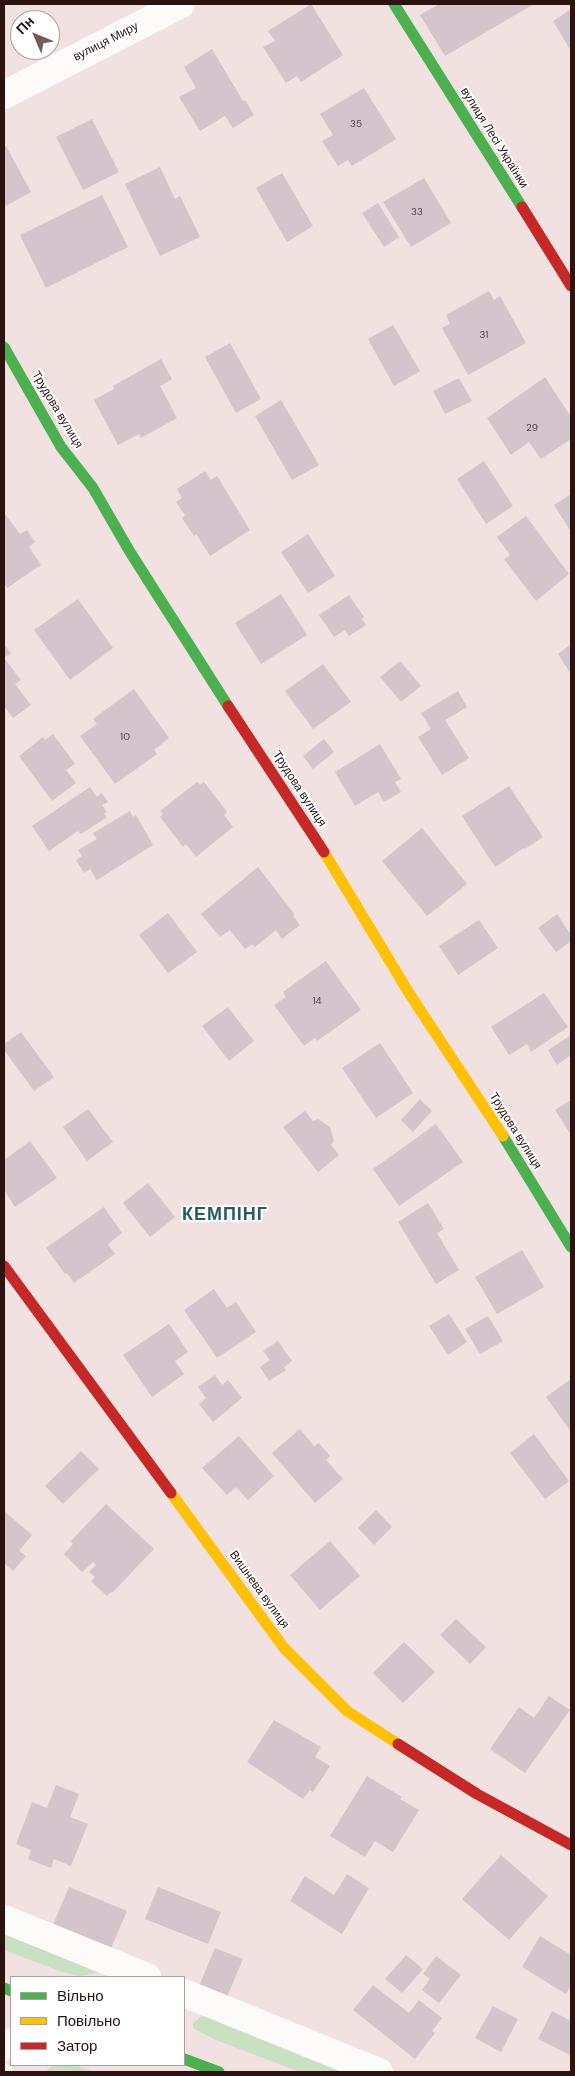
<!DOCTYPE html>
<html>
<head>
<meta charset="utf-8">
<style>
	body { margin:0 }
	#map { position:relative; width:575px; height:2076px; overflow:hidden; background:#f1e1e0; font-family:"DM Sans",sans-serif }
	canvas { display:block }
	.frame { position:absolute; inset:0; border:5px solid #2c1210; pointer-events:none }
	.legend { position:absolute; left:10px; top:1976px; width:175px; height:90px; box-sizing:border-box; background:#fff; border:1px solid #aba09f; margin:0; padding:6px 9px; list-style:none; font-size:15px; color:#2c1210 }
	.legend li { display:flex; align-items:center; gap:10px; height:25px }
	.legend b { width:25px; border:1px solid #aba09f }
	.north { position:absolute; left:10px; top:10px; width:50px; height:50px; box-sizing:border-box; background:#fff; border:1px solid #aba09f; border-radius:50%; rotate:315deg; font-size:14px; font-weight:700; line-height:20px; text-align:center; color:#2c1210 }
	.north::after { content:''; display:block; margin:auto; width:18px; height:22px; background:#715a59; clip-path:polygon(50% 0,100% 100%,50% 72%,0 100%) }
</style>
</head>
<body>
<div id="map">
<canvas width="575" height="2076"></canvas>
<div class="frame"></div>
<ul class="legend">
<li><b style="height:6px;background:#4caf50"></b>Вільно</li>
<li><b style="height:6px;background:#ffc107"></b>Повільно</li>
<li><b style="height:6px;background:#c62828"></b>Затор</li>
</ul>
<div class="north">Пн</div>
</div>
<script>
const context = document.querySelector('canvas').getContext('2d');
context.lineJoin = 'round';
function fill(path, color) {
  context.fillStyle = color;
  context.fill(path, 'evenodd');
}
function shape(rows) {
  const path = new Path2D();
  for (const r of rows) {
    path.moveTo(r[0], r[1]);
    for (let i = 2; i < r.length; i += 2) path.lineTo(r[i], r[i + 1]);
  }
  return path;
}
function strokePath(path, color, width, dash) {
  context.strokeStyle = color;
  context.lineWidth = width;
  context.lineCap = dash ? 'butt' : 'round';
  context.setLineDash(dash || []);
  context.stroke(path);
}
function drawText(font, color, halo, rows, align = 'center') {
  context.font = font + ' "DM Sans",sans-serif';
  context.lineWidth = 4;
  context.setLineDash([]);
  context.textBaseline = 'middle';
  context.strokeStyle = halo;
  context.fillStyle = color;
  for (const [text, x, y, turn = 0] of rows) {
    context.save();
    context.translate(x, y);
    context.rotate((+turn || 0) * Math.PI / 180);
    context.textAlign = isNaN(turn) ? turn : align;
    if (halo) context.strokeText(text, 0, 0);
    context.fillText(text, 0, 0);
    context.restore();
  }
}
const green = shape([
	[4,1928,102,1972,80,1976,62,1972,4,1950],
	[212,2015,354,2072,300,2072,216,2040,193,2028,193,2023,201,2017],
	[53,2065,78,2066,93,2072,45,2072]
]);
const building = shape([
	[311,4,343,55,301,82,297,76,286,83,263,47,275,41,268,31],
	[439,4,534,4,445,56,420,15],
	[571,9,571,51,553,21],
	[212,49,243,101,245,100,254,115,233,128,225,116,200,131,179,97,196,88,184,67],
	[364,88,396,139,352,166,348,160,338,166,322,141,333,135,320,114],
	[92,119,119,172,83,190,56,137],
	[6,146,31,192,4,207,4,148],
	[160,167,175,199,180,196,200,237,160,256,125,184],
	[282,173,313,226,287,242,256,188],
	[424,178,451,223,411,247,383,202],
	[102,195,128,247,46,288,20,235],
	[378,203,399,237,384,247,362,213],
	[489,291,494,300,500,296,526,343,468,375,442,328,450,324,446,315],
	[393,325,420,371,394,386,368,339],
	[230,343,261,399,236,413,205,357],
	[161,359,172,379,160,386,177,418,141,438,139,434,118,445,94,400,114,389,113,386],
	[545,377,571,417,571,439,541,459,529,442,511,455,487,418],
	[459,378,472,401,445,414,433,391],
	[281,400,319,465,292,480,255,416],
	[484,461,513,506,486,524,457,479],
	[205,471,211,480,217,476,250,530,210,556,196,534,194,536,182,518,185,515,176,502,182,498,177,489],
	[571,494,571,532,554,505],
	[5,514,20,534,27,530,35,542,29,547,41,565,7,588,4,583,4,515],
	[526,516,569,574,536,601,504,559,510,555,497,537],
	[308,534,335,576,308,593,281,552],
	[281,594,307,635,261,664,235,623],
	[349,595,364,617,362,619,366,625,349,636,345,630,334,637,319,615],
	[78,599,113,648,70,680,34,630],
	[4,644,11,653,4,658,21,680,15,684,31,705,13,718,4,706],
	[571,644,571,674,558,654],
	[400,661,421,686,401,702,380,677],
	[323,664,351,702,313,729,285,691],
	[134,689,169,738,154,750,157,754,115,784,80,736,97,724,93,719],
	[458,691,467,707,445,720,469,758,442,775,418,737,431,729,421,713],
	[53,734,75,764,66,770,76,783,52,801,19,756,43,737,45,740],
	[324,739,334,752,313,769,303,756],
	[380,744,401,779,395,782,401,792,384,802,378,792,355,806,335,772],
	[197,782,200,785,204,782,227,812,224,815,233,827,196,857,186,844,183,847,160,817,163,814,160,811],
	[509,786,543,837,525,849,524,848,495,867,462,816],
	[90,787,97,797,102,793,108,802,102,805,107,812,104,813,107,817,81,834,78,831,49,851,32,826],
	[130,811,133,817,136,815,153,845,97,880,90,869,84,873,76,860,82,856,78,850,97,839,93,833],
	[422,828,467,884,427,916,382,861],
	[258,867,295,915,293,916,300,925,282,939,276,930,255,947,252,944,245,949,230,930,220,937,201,914],
	[168,913,197,952,168,973,139,935],
	[557,914,571,935,571,941,556,952,538,928],
	[479,920,498,948,458,975,439,946],
	[326,961,361,1010,317,1041,315,1038,304,1046,274,1005,286,997,283,992],
	[544,993,568,1027,531,1052,527,1044,509,1055,491,1027],
	[228,1007,254,1041,229,1061,202,1026],
	[21,1032,54,1077,34,1091,4,1050,4,1044],
	[571,1035,571,1055,557,1065,548,1050],
	[380,1043,413,1093,376,1118,342,1068],
	[420,1099,432,1111,413,1132,401,1120],
	[571,1100,571,1135,555,1110],
	[88,1109,113,1142,87,1161,63,1127],
	[305,1111,313,1121,318,1119,330,1127,334,1141,331,1145,339,1155,318,1172,283,1127],
	[436,1124,463,1162,399,1206,373,1169],
	[30,1141,57,1178,15,1207,4,1190,4,1160],
	[148,1183,175,1217,150,1237,123,1203],
	[428,1203,444,1229,437,1233,459,1270,436,1284,398,1222],
	[104,1207,122,1233,108,1244,115,1254,74,1283,67,1273,65,1274,46,1248],
	[522,1250,544,1287,497,1314,475,1277],
	[214,1289,227,1308,236,1302,256,1332,217,1358,184,1310],
	[449,1314,467,1342,448,1355,429,1326],
	[488,1316,503,1341,480,1354,465,1329],
	[169,1324,188,1352,175,1361,184,1374,152,1397,123,1355],
	[278,1341,292,1361,284,1367,286,1370,269,1381,260,1367,270,1360,263,1351],
	[215,1375,222,1385,228,1380,242,1398,213,1422,199,1404,206,1398,198,1387],
	[571,1379,571,1432,546,1397],
	[300,1429,314,1446,319,1443,330,1456,326,1460,343,1479,315,1503,272,1453],
	[534,1434,569,1481,545,1499,510,1453],
	[239,1436,274,1476,248,1500,236,1487,227,1495,202,1468],
	[81,1451,99,1469,63,1504,45,1486],
	[106,1504,154,1549,112,1593,111,1592,107,1596,91,1581,95,1577,89,1572,96,1565,93,1562,82,1572,64,1554,73,1544,71,1541],
	[376,1510,392,1527,374,1545,358,1528],
	[4,1511,32,1535,19,1551,26,1556,13,1571,4,1563],
	[330,1541,360,1576,320,1610,290,1575],
	[456,1619,486,1647,470,1664,440,1635],
	[404,1642,435,1672,403,1703,373,1673],
	[549,1696,570,1710,525,1773,490,1749,519,1707,534,1718],
	[274,1720,321,1747,315,1757,330,1766,313,1792,310,1790,303,1799,247,1762],
	[367,1776,402,1797,400,1799,419,1810,393,1852,375,1841,365,1857,330,1836],
	[56,1785,79,1794,70,1817,88,1824,71,1866,54,1859,51,1868,28,1859,31,1850,16,1844,32,1802,47,1808],
	[501,1855,548,1896,509,1940,462,1899],
	[347,1874,369,1888,342,1934,290,1901,305,1876,334,1895],
	[69,1887,127,1911,110,1951,52,1927],
	[158,1887,221,1912,208,1944,145,1919],
	[540,1936,571,1955,571,1985,566,1994,522,1967],
	[215,1948,243,1959,227,1997,199,1986],
	[406,1955,423,1969,402,1993,385,1979],
	[436,1956,461,1975,439,2003,422,1990,430,1979,423,1974],
	[373,1985,409,2013,419,2000,442,2018,432,2031,435,2033,415,2059,353,2010],
	[493,2006,518,2019,501,2052,475,2038],
	[552,2011,571,2021,570,2055,538,2039]
]);
const lane = shape([
	[4,2053,11,2036],
	[4,2072,5,2072]
]);
const street = shape([
	[4,95,181,4],
	[4,1919,147,1977],
	[184,1993,379,2072]
]);
const fast = shape([
	[394,4,522,207],
	[4,347,61,447,93,488,130,552,228,706],
	[503,1136,571,1247],
	[4,1988,11,1991],
	[184,2059,219,2072]
]);
const slow = shape([
	[324,852,409,993,503,1136],
	[171,1493,284,1648,347,1711,398,1744]
]);
const jam = shape([
	[522,207,571,286],
	[228,706,324,852],
	[4,1266,171,1493],
	[398,1744,477,1794,571,1845]
]);
const numberNames = [
	["35",356,124],
	["33",417,212],
	["31",484,335],
	["29",532,428],
	["10",125,737],
	["14",317,1001]
];
const streetNames = [
	["вулиця Миру",106,42,-27],
	["вулиця Лесі Українки",494,138,58],
	["Трудова вулиця",57,410,59],
	["Трудова вулиця",299,789,57],
	["Трудова вулиця",515,1131,58],
	["Вишнева вулиця",259,1590,54]
];
const districtNames = [
	["КЕМПІНГ",225,1215]
];
fill(green, '#c9e0c2');
fill(building, '#d4c4cc');
strokePath(lane, '#fdfafa', 16);
strokePath(street, '#fdfafa', 28);
strokePath(fast, '#4caf50', 11);
strokePath(slow, '#ffc107', 11);
strokePath(jam, '#c62828', 11);
drawText('10px', '#563e3f', null, numberNames);
drawText('12px', '#2c1210', '#fff', streetNames);
context.letterSpacing = '1px';
drawText('bold 18px', '#245d64', '#fff', districtNames);
context.letterSpacing = '0px';
</script>
</body>
</html>
